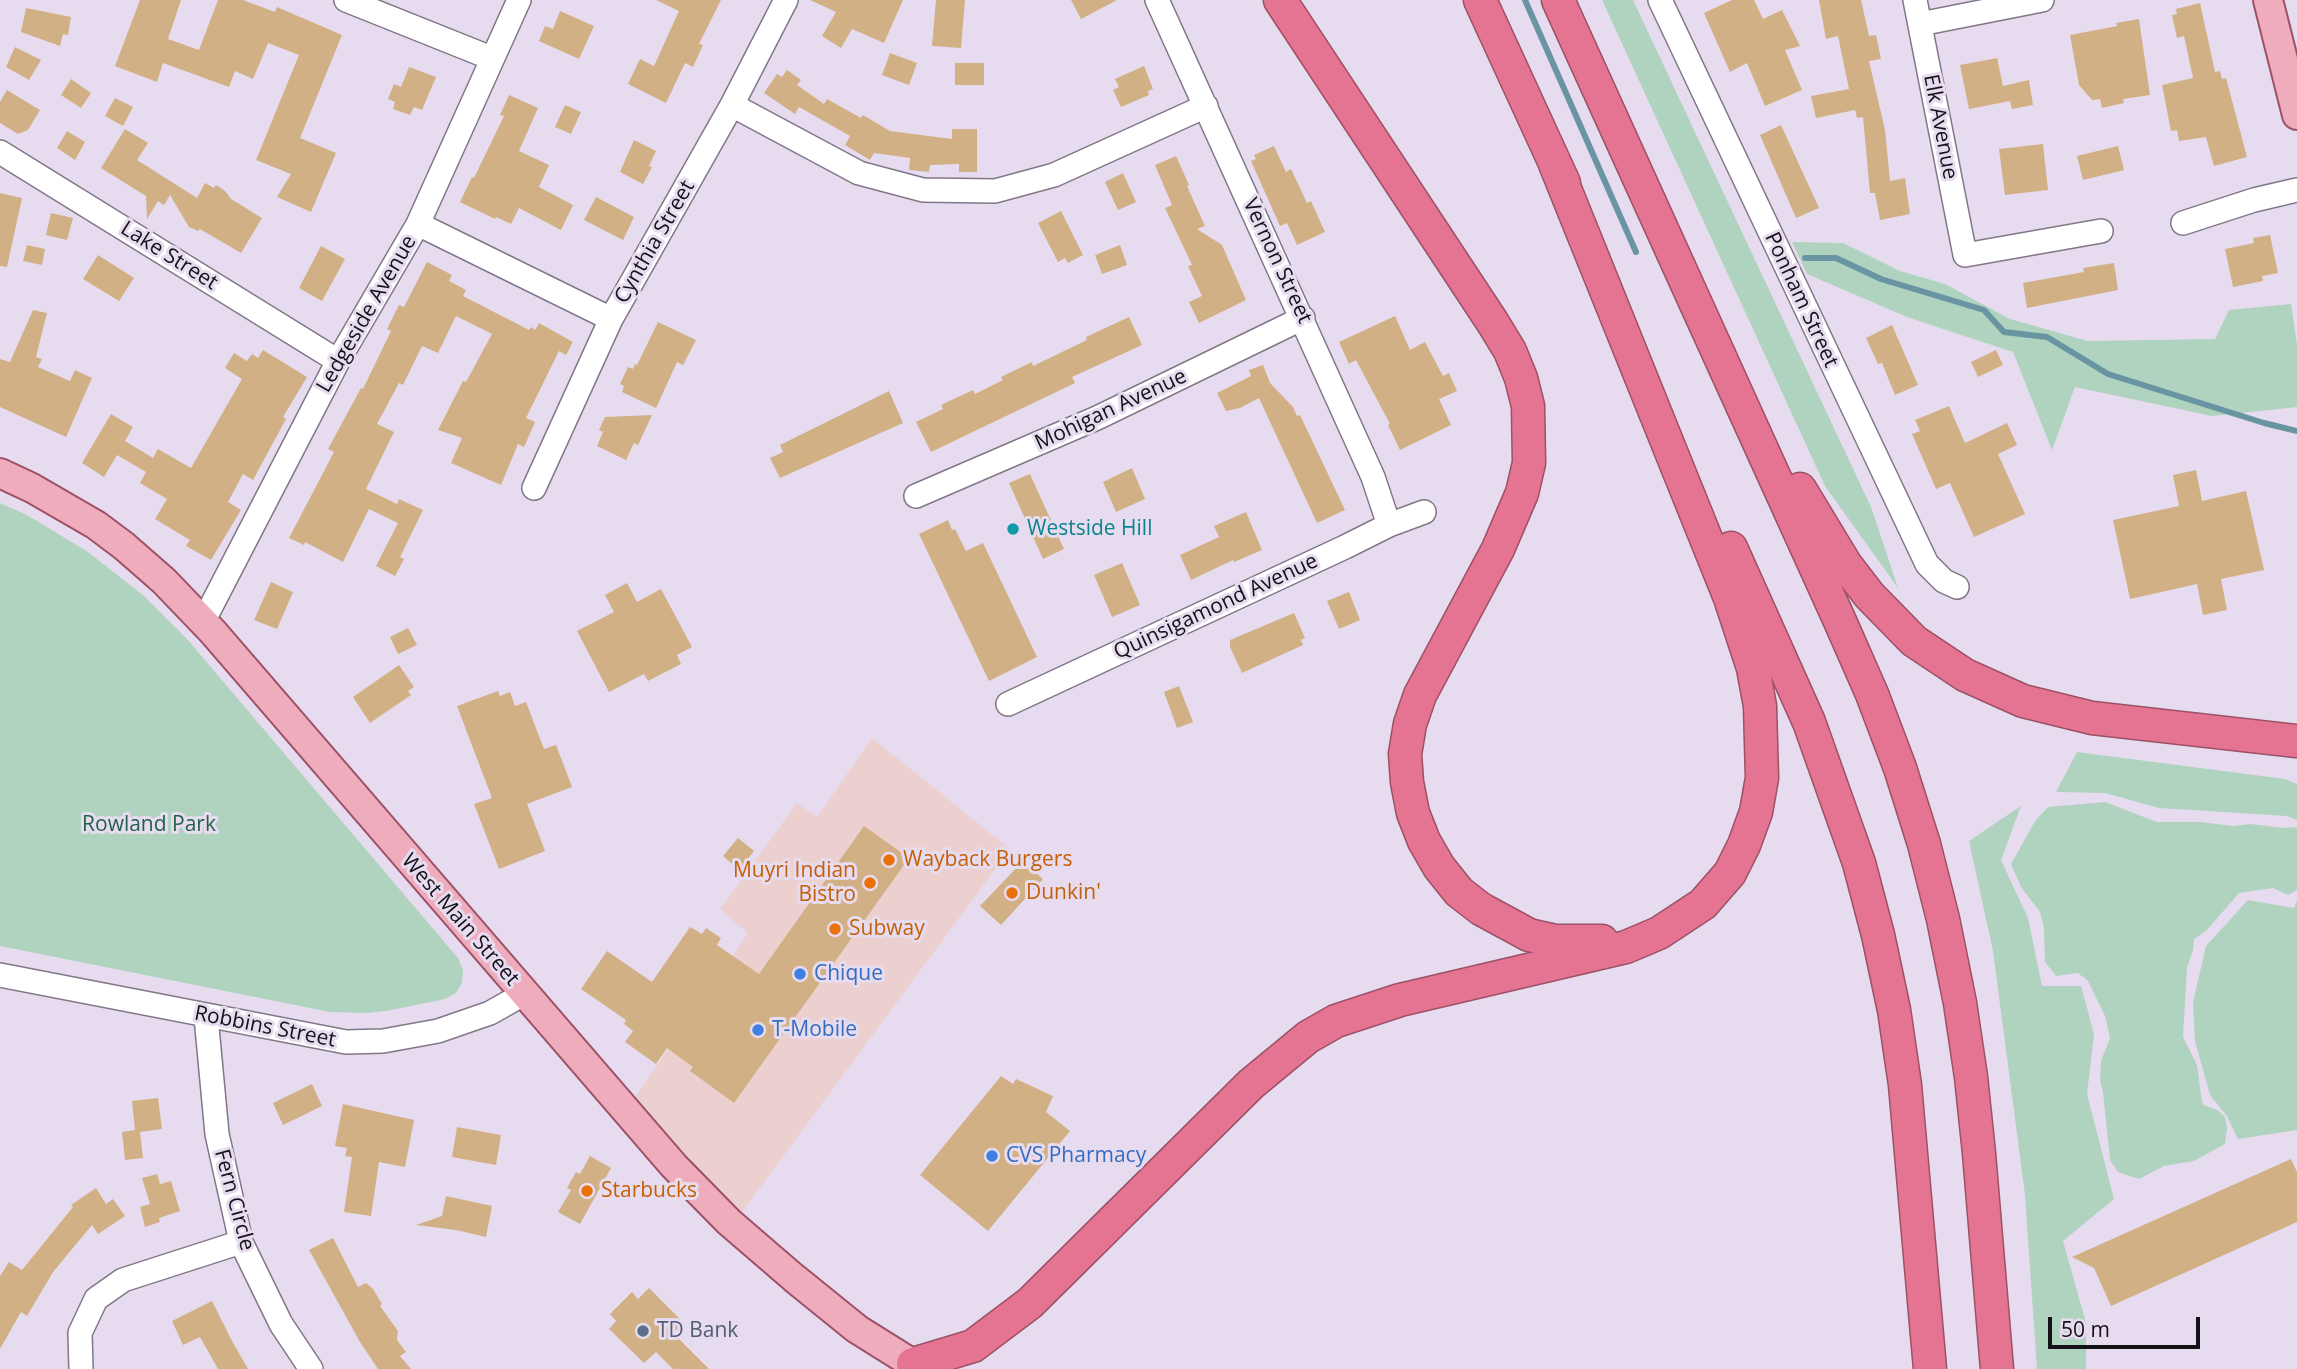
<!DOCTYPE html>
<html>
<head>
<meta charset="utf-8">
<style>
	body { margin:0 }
	#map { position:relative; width:2297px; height:1369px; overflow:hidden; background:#e7dcef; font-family:"Open Sans",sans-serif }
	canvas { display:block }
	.scale { position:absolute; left:2048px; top:1317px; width:152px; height:32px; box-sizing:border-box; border:4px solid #151118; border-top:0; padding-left:9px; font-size:21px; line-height:24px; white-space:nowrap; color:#151118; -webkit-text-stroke:5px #e7dcef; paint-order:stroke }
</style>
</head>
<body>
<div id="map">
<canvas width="2297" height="1369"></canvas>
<div class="scale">50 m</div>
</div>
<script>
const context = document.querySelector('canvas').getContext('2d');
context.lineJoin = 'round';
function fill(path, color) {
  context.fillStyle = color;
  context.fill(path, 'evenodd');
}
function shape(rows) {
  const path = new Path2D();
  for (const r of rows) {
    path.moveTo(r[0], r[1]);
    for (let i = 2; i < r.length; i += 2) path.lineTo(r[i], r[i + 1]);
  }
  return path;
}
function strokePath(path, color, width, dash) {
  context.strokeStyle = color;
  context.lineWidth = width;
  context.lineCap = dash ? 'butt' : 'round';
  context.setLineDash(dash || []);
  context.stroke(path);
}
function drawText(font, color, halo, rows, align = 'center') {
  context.font = font + ' "Open Sans",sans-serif';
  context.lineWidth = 6;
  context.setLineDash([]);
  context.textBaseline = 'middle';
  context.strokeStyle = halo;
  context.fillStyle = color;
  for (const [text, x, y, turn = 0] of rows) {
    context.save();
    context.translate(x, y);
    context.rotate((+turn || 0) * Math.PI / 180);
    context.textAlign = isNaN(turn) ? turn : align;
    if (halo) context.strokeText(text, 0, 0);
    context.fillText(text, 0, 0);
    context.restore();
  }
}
const commercial = shape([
	[872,738,1010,849,734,1223,624,1113,748,933,720,909,797,803,817,817]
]);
const green = shape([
	[1602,0,1633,0,1871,507,1898,588,1825,486],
	[1792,242,1843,243,1900,271,1945,284,2010,319,2088,341,2215,339,2229,310,2291,304,2297,345,2297,407,2212,416,2075,387,2052,450,2013,352,1907,317,1807,274],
	[0,503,27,515,88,552,144,596,187,639,458,958,463,970,462,983,456,993,445,999,386,1011,367,1013,330,1012,0,946],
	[2077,752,2285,779,2297,784,2297,820,2287,816,2159,808,2105,793,2056,792],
	[2105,802,2157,822,2200,822,2234,826,2250,824,2285,828,2297,827,2297,889,2294,892,2288,895,2273,888,2239,893,2206,931,2194,939,2193,950,2187,968,2183,1037,2197,1065,2202,1102,2204,1105,2219,1111,2225,1117,2227,1128,2225,1144,2194,1161,2164,1166,2139,1179,2118,1172,2110,1160,2103,1092,2100,1081,2101,1061,2110,1038,2105,1016,2088,981,2078,973,2056,976,2045,962,2044,927,2040,912,2021,887,2011,864,2035,821,2048,807],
	[2021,806,2001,860,2028,918,2042,986,2081,986,2094,1034,2087,1094,2114,1199,2063,1241,2086,1323,2086,1369,2037,1369,2025,1195,1993,951,1969,841],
	[2248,900,2294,908,2297,901,2297,1130,2238,1139,2227,1116,2210,1095,2195,1041,2193,1002,2206,946]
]);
const stream = shape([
	[1525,0,1636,252],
	[1805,258,1836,258,1881,279,1984,310,2004,332,2047,337,2108,374,2264,423,2297,431]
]);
const building = shape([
	[140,0,181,0,168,39,199,50,218,0,243,0,275,12,277,7,342,35,300,138,336,153,311,212,277,197,291,174,256,160,299,55,268,43,253,79,235,71,229,87,163,63,157,82,115,66],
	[656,0,721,0,699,44,703,45,693,67,685,63,666,103,628,84,640,59,654,66,679,11],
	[810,0,903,0,884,43,852,29,841,48,822,36,836,12],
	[936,0,965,0,961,48,932,46],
	[1071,0,1117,0,1081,19],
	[1732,0,1754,0,1763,19,1782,10,1800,46,1785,50,1802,90,1765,106,1747,63,1730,72,1704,13],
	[1819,0,1861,0,1869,36,1876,35,1881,59,1869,61,1885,130,1890,181,1905,178,1910,214,1880,220,1875,193,1870,193,1863,117,1857,118,1855,110,1816,118,1811,96,1849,89,1838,36,1826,39],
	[2200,3,2215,72,2220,71,2222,79,2226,78,2247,157,2214,166,2206,137,2179,141,2177,130,2171,131,2162,85,2193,78,2184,36,2177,38,2172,15,2177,14,2176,9],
	[26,8,71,17,68,35,63,34,60,46,21,32],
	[560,11,594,26,579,59,539,41,545,26,553,29],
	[2139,19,2150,95,2123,99,2124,103,2102,108,2100,99,2092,100,2079,85,2070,35,2117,26,2116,23],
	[15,47,41,60,29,80,6,67],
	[890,53,917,63,909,85,882,75],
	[1997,58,2003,86,2029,80,2033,105,2012,109,2010,101,1969,109,1960,65],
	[955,63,984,63,984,85,955,85],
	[1144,66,1153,89,1148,91,1149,95,1121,107,1113,90,1119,87,1115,79],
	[409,67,436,77,422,110,414,107,410,115,393,109,395,102,388,99,394,84,401,87],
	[787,70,801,80,797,85,824,104,827,99,861,118,863,115,890,131,952,139,952,129,977,129,977,172,959,172,959,164,930,165,929,172,909,170,910,158,874,153,870,160,845,145,850,136,799,107,795,114,764,93,777,74,782,77],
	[71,79,91,93,81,108,61,95],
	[7,90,40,110,28,130,18,134,0,123,0,102],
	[509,95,538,108,519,151,549,165,539,187,573,205,561,230,519,208,511,224,496,217,495,219,460,202,472,177,474,178,504,116,500,115],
	[115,98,133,107,123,126,105,116],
	[565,105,581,112,571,134,555,127],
	[1781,125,1819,208,1796,218,1760,135],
	[125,129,148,143,137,160,156,172,197,198,205,183,214,188,216,185,225,191,231,199,262,218,241,253,200,229,198,231,189,227,170,195,164,205,158,201,147,219,146,196,101,168],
	[67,131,85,142,75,160,57,148],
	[634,140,656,151,649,166,652,167,643,184,620,172],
	[2043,144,2048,190,2005,195,1999,149],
	[1274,146,1286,172,1291,169,1307,203,1311,201,1325,232,1297,245,1287,223,1280,226,1251,161,1256,159,1254,155],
	[2118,146,2124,170,2083,180,2077,156],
	[1176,156,1189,185,1187,186,1205,226,1197,229,1222,245,1246,300,1199,323,1189,302,1202,296,1188,266,1192,265,1165,208,1172,205,1155,165],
	[1123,173,1136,202,1118,210,1105,182],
	[0,193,22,198,7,267,0,266],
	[596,197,634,217,623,240,584,220],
	[1061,211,1083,255,1068,263,1065,258,1058,262,1038,223],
	[51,213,73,218,67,240,46,235],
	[2270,235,2278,273,2262,276,2263,281,2233,287,2225,249,2254,243,2253,238],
	[27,245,45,249,42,265,23,261],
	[1120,245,1127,265,1102,274,1095,255],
	[321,246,345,259,322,301,299,288],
	[98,255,134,278,119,301,83,279],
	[427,262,452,275,449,281,466,290,463,296,529,330,531,327,535,330,539,323,573,342,566,355,559,351,526,418,535,422,524,447,518,444,501,485,451,463,462,438,438,430,463,381,466,382,492,334,456,316,438,353,422,346,403,385,399,383,377,424,394,432,366,489,397,504,399,499,423,510,400,557,404,559,395,576,376,566,398,523,369,509,343,562,305,542,304,545,289,538,334,452,328,449,361,388,363,389,391,331,387,329,399,305,404,307],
	[2114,263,2118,290,2027,308,2023,283,2084,272,2083,268],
	[33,310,47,313,36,357,42,359,38,367,70,381,75,370,92,378,66,437,0,407,0,359,10,362],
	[1395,316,1410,350,1425,342,1443,376,1449,373,1457,391,1439,399,1451,425,1400,450,1388,425,1390,424,1356,360,1349,364,1339,342],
	[1129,317,1142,345,1072,377,1075,383,931,452,916,422,943,409,941,405,973,390,975,394,1003,380,1001,377,1032,362,1033,366,1087,340,1086,337],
	[658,322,696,340,683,365,677,362,656,408,622,392,624,386,620,384,628,367,633,369,635,364,637,365],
	[1892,325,1918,385,1895,395,1882,363,1878,364,1866,338],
	[263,350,307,377,283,417,286,419,253,480,243,474,228,502,241,510,211,560,186,546,190,540,155,519,167,499,140,483,146,472,117,455,104,477,82,463,111,414,133,427,125,441,153,458,158,449,191,468,242,379,225,368,234,353,247,361,252,354,258,358],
	[1996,350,2003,365,1978,377,1971,362],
	[1263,365,1270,383,1293,407,1297,416,1300,415,1345,510,1317,523,1259,398,1240,408,1226,411,1217,393,1251,376,1249,370],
	[889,391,903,423,780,478,770,458,783,452,780,445],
	[1949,406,1965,443,2007,423,2017,445,1998,454,2025,514,1974,537,1950,483,1936,489,1912,434,1920,431,1915,420],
	[652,415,638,445,634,443,626,460,597,446,603,432,599,430,605,417],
	[1132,468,1145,499,1116,512,1103,482],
	[2196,470,2202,501,2246,491,2264,570,2221,579,2227,610,2203,615,2197,584,2130,599,2113,520,2179,506,2173,475],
	[1030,474,1064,549,1043,559,1009,483],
	[1246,512,1262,550,1234,562,1233,560,1191,580,1180,555,1219,537,1214,526],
	[948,520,952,530,955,529,966,551,983,543,1037,657,989,681,919,534],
	[1122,563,1140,605,1112,617,1094,575],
	[271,582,293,592,277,629,254,620],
	[627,583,637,602,661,589,692,647,677,655,681,664,648,681,644,674,609,692,577,631,614,612,605,595],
	[1349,592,1360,620,1339,629,1327,601],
	[1294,613,1305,638,1301,640,1303,645,1242,673,1230,647,1230,640],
	[408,628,417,645,398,654,390,637],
	[399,665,414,687,408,691,411,695,370,723,353,697],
	[1179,686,1193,722,1177,728,1164,692],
	[498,691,500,696,510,692,515,706,526,702,544,749,556,745,572,787,527,804,545,851,499,869,474,804,492,798,457,706],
	[864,826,909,858,734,1103,690,1071,693,1067,667,1048,656,1064,625,1042,633,1031,624,1024,626,1020,581,989,607,951,652,982,690,927,702,934,706,928,721,938,717,945,759,974],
	[738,838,754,851,739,870,723,856],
	[1023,861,1043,879,1001,925,980,906],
	[1001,1076,1013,1084,1016,1079,1053,1096,1046,1112,1070,1131,988,1231,920,1175],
	[312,1084,322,1106,283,1125,273,1103],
	[158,1098,162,1129,140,1132,143,1158,125,1160,122,1132,135,1130,132,1101],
	[343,1104,414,1120,405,1167,379,1162,371,1216,344,1212,352,1157,345,1156,347,1148,335,1146],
	[457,1127,501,1135,496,1165,452,1157],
	[590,1156,611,1168,580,1224,558,1212,571,1190,567,1188,576,1172,580,1174],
	[2291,1159,2297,1172,2297,1222,2111,1306,2094,1268,2072,1257],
	[157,1174,160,1184,171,1181,180,1211,159,1218,160,1222,145,1227,140,1207,150,1204,142,1178],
	[96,1188,106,1204,113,1199,125,1216,98,1234,92,1225,53,1272,27,1316,21,1312,0,1349,0,1276,9,1262,22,1270,73,1207,71,1205],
	[446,1196,492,1206,486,1237,456,1230,416,1225,442,1216],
	[333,1238,358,1287,366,1283,373,1289,382,1304,380,1306,398,1331,397,1340,406,1352,400,1356,411,1369,378,1369,360,1342,309,1250],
	[649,1288,684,1323,673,1333,709,1369,673,1369,656,1352,644,1363,609,1329,616,1321,610,1314,632,1292,638,1299],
	[212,1301,232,1341,248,1369,218,1369,200,1337,183,1345,172,1321]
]);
const minor = shape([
	[346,0,491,58],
	[1157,0,1373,477,1389,525],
	[1660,0,1927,564,1944,581,1957,587],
	[1915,0,1965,255,2101,231],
	[1920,24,2042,0],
	[732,105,859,173,923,190,995,191,1054,175,1206,106],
	[0,152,338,361],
	[2183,223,2254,200,2297,190],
	[418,224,611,319],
	[534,488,611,319,732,105,786,0],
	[916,496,1097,418,1303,318],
	[203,622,338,361,418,224,519,0],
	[1008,704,1345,547,1389,525,1424,512],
	[0,975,346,1042,383,1041,438,1031,490,1013,513,1000,522,992],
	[206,1017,217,1134,241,1242,281,1324,311,1369],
	[81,1369,80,1333,96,1299,123,1280,241,1242]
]);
const major = shape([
	[2268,0,2297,115],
	[0,473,32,488,96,525,124,546,164,581,213,632,674,1166,729,1222,794,1278,857,1329,921,1369]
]);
const highway = shape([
	[1280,0,1493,323,1510,351,1521,378,1528,406,1529,463,1522,493,1498,549,1420,695,1410,724,1405,754,1407,782,1413,813,1424,841,1439,867,1459,892,1481,909,1529,935,1556,941,1602,941],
	[1480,0,1564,183],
	[1558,0,1839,619,1872,694,1900,768,1924,844,1943,919,1960,1003,1971,1077,1979,1153,1997,1369],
	[1800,489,1846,565,1869,595,1914,641,1965,675,2023,701,2092,718,2297,741],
	[1731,548,1809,722,1859,863,1878,935,1894,1010,1905,1085,1930,1369],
	[913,1364,973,1346,1030,1303,1251,1084,1308,1037,1336,1021,1400,1000,1626,947,1659,933,1703,904,1730,873,1744,845,1756,812,1762,778,1760,706,1753,668,1730,598,1555,164]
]);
const markers = [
	[1013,529,7,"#0f9aa8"],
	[889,860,7,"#e8710a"],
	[870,883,7,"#e8710a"],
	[1012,893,7,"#e8710a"],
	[835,929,7,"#e8710a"],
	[800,974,7,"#3f7fe0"],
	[758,1030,7,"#3f7fe0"],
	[992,1156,7,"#3f7fe0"],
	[587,1191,7,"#e8710a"],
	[643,1331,7,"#5c6f8a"]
];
const streetNames = [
	["Elk Avenue",1940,127,79],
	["Cynthia Street",655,242,-60],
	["Lake Street",169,256,32],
	["Vernon Street",1277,261,65],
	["Ponham Street",1801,300,65],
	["Ledgeside Avenue",367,314,-60],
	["Mohigan Avenue",1111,410,-25],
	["Quinsigamond Avenue",1216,607,-25],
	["West Main Street",460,920,49],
	["Robbins Street",265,1027,11],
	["Fern Circle",234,1200,75]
];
const cultureNames = [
	["Westside Hill",1027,529]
];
const parkNames = [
	["Rowland Park",149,825]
];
const foodNames = [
	["Wayback Burgers",903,860],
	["Muyri Indian",856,871,"right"],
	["Bistro",856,895,"right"],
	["Dunkin'",1026,893],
	["Subway",849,929],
	["Starbucks",601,1191]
];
const shopNames = [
	["Chique",814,974],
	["T-Mobile",772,1030],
	["CVS Pharmacy",1006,1156]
];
const serviceNames = [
	["TD Bank",657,1331]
];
fill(commercial, '#ebd0cf');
fill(green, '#afd3bf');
strokePath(stream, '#6995a3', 6);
fill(building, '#d1b085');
strokePath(minor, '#817788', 26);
strokePath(major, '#9c5167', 32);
strokePath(highway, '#9c5167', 35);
strokePath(minor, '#fff', 23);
strokePath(major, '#efacbd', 28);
strokePath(highway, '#e47491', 32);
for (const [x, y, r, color] of markers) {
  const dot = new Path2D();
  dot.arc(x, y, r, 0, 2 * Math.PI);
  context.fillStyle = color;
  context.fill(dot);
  strokePath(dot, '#e7dcef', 2.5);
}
drawText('21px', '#151118', '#e7dcef', streetNames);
drawText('21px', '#0d838f', '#e7dcef', cultureNames, 'left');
drawText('21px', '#226247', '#e7dcef', parkNames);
drawText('21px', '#c56008', '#e7dcef', foodNames, 'left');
drawText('21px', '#366cbe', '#e7dcef', shopNames, 'left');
drawText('21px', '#4e5e75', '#e7dcef', serviceNames, 'left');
</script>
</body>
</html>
